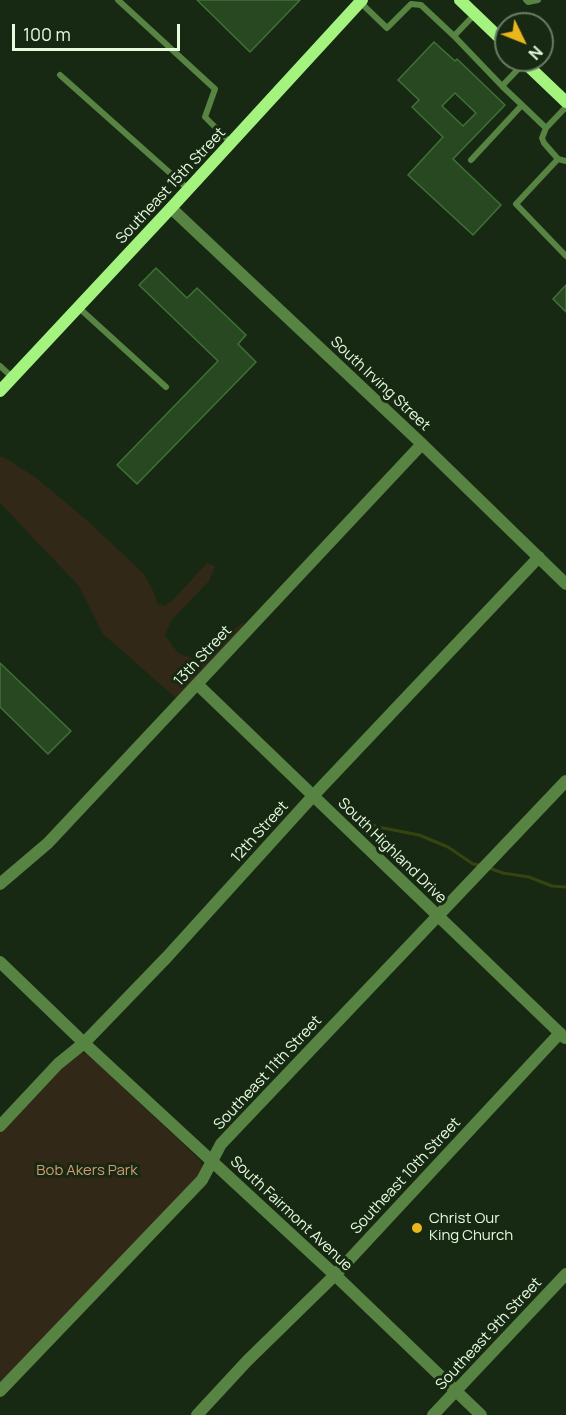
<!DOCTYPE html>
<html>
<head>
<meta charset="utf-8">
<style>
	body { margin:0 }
	#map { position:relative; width:566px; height:1415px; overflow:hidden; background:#172913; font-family:Manrope,sans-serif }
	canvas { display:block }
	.north { position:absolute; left:494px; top:12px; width:60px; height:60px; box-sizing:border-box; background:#172913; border:2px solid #697d64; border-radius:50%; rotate:133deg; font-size:16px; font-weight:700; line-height:24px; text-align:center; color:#e5fcde }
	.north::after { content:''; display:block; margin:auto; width:21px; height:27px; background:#e9b61d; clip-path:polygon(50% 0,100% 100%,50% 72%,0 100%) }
	.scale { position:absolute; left:12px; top:24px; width:168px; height:27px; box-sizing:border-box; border:3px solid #e5fcde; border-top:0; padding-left:8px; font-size:18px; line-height:21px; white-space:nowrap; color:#e5fcde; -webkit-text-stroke:4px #172913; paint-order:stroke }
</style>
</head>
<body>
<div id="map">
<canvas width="566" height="1415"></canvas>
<div class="north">N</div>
<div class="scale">100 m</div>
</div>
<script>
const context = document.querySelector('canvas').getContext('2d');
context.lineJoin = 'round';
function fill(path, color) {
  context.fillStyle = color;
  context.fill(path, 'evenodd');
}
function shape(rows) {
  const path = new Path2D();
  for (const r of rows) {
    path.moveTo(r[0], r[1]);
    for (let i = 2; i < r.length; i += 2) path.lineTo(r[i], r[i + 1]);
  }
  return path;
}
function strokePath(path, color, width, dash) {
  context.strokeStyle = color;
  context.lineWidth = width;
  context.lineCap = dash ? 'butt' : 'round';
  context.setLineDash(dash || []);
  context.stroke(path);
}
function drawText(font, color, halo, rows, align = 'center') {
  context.font = font + ' Manrope,sans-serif';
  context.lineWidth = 6;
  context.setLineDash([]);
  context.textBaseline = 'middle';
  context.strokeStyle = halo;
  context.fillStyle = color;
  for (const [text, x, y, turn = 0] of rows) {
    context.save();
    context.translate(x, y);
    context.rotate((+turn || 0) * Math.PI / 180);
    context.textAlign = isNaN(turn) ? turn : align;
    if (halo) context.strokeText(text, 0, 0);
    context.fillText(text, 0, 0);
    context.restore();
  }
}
const green = shape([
	[0,456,7,459,35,477,89,522,145,575,155,595,157,603,164,606,172,601,207,563,215,566,209,581,171,621,165,635,178,653,194,659,244,622,240,633,177,699,103,634,79,586,0,503],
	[82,1053,87,1054,92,1058,201,1161,203,1172,0,1387,0,1131,73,1056]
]);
const stream = shape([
	[360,819,378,827,419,835,448,847,473,864,480,865],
	[489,868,503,873,529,877,552,886,566,887]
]);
const building = shape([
	[197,0,300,0,250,52,197,0],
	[434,42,455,61,457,59,505,105,453,159,501,205,473,235,408,175,443,137,412,107,419,100,398,80,434,42],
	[455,93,476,113,463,126,442,106,455,93],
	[156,268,187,298,197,288,246,335,238,344,256,362,137,484,117,465,218,361,139,285,156,268],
	[566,285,566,312,553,299,566,285],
	[0,663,71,731,48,754,0,707,0,663]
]);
const service = shape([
	[118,0,215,89,205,117,231,143],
	[526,0,528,2,538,0],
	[360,2,387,28,411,4,421,5,454,36],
	[475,14,454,36,502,86],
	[60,75,188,189],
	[522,105,546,128,566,107],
	[546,128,542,138,544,143,558,159,566,161],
	[558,159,516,204,566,256],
	[471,160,522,105,502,86,524,63],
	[78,307,166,387],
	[0,366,12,377]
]);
const minor = shape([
	[171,208,422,444,566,584],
	[197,684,565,1038],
	[0,884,48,843,422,444],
	[0,962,84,1043,335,1275,481,1415],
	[0,1126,58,1064,84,1043,167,957,313,796,539,557],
	[0,1391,202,1180,221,1144,566,781],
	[197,1415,247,1361,335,1275,560,1033],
	[433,1415,566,1274]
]);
const secondary = shape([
	[460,0,506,44],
	[522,60,566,102],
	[0,391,171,208,362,0]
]);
const markers = [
	[417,1228,6,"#e9b61d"]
];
const streetNames = [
	["Southeast 15th Street",171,186,-47],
	["South Irving Street",380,384,43],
	["13th Street",203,656,-47],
	["12th Street",260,832,-48],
	["South Highland Drive",392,851,44],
	["Southeast 11th Street",268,1073,-47],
	["Southeast 10th Street",406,1176,-47],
	["South Fairmont Avenue",291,1214,43],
	["Southeast 9th Street",489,1334,-47]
];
const parkNames = [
	["Bob Akers Park",87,1171]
];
const poiNames = [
	["Christ Our",429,1219],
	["King Church",429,1236]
];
fill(green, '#322817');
strokePath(stream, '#364510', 3);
fill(building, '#274821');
strokePath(building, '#3f7235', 1.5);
strokePath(service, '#578343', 6);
strokePath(minor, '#578343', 12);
strokePath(secondary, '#a4f37f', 12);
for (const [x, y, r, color] of markers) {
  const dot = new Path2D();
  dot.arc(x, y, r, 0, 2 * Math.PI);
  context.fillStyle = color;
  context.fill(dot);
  strokePath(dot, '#172913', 2);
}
drawText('15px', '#e5fcde', '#172913', streetNames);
drawText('15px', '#d69970', '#172913', parkNames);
drawText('15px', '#e5fcde', '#172913', poiNames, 'left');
</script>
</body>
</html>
